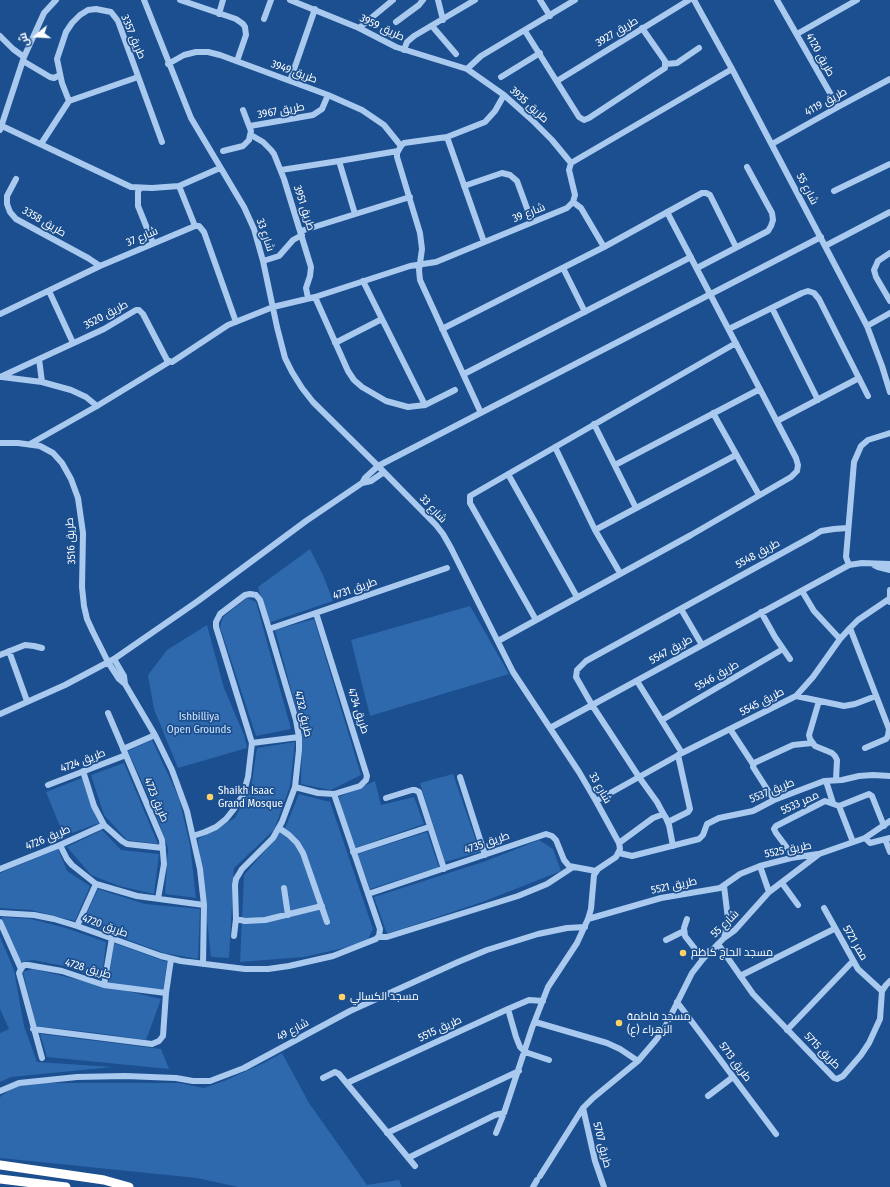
<!DOCTYPE html>
<html>
<head>
<meta charset="utf-8">
<style>
	body { margin:0 }
	#map { position:relative; width:890px; height:1187px; overflow:hidden; background:#1b4f8f; font-family:"Fira Sans Condensed",Cairo,sans-serif }
	canvas { display:block }
	.north { position:absolute; left:16px; top:16px; width:40px; height:40px; -webkit-text-stroke:3px #1b4f8f; paint-order:stroke; rotate:252deg; font-size:11px; font-weight:700; line-height:16px; text-align:center; color:#fff }
	.north::after { content:''; display:block; margin:auto; width:14px; height:18px; background:#fff; clip-path:polygon(50% 0,100% 100%,50% 72%,0 100%) }
</style>
</head>
<body>
<div id="map">
<canvas width="890" height="1187"></canvas>
<div class="north">ش</div>
</div>
<script>
const context = document.querySelector('canvas').getContext('2d');
context.lineJoin = 'round';
function fill(path, color) {
  context.fillStyle = color;
  context.fill(path, 'evenodd');
}
function shape(rows) {
  const path = new Path2D();
  for (const r of rows) {
    path.moveTo(r[0], r[1]);
    for (let i = 2; i < r.length; i += 2) path.lineTo(r[i], r[i + 1]);
  }
  return path;
}
function strokePath(path, color, width, dash) {
  context.strokeStyle = color;
  context.lineWidth = width;
  context.lineCap = dash ? 'butt' : 'round';
  context.setLineDash(dash || []);
  context.stroke(path);
}
function drawText(font, color, halo, rows, align = 'center') {
  context.font = font + ' "Fira Sans Condensed",Cairo,sans-serif';
  context.lineWidth = 3.5;
  context.setLineDash([]);
  context.textBaseline = 'middle';
  context.strokeStyle = halo;
  context.fillStyle = color;
  for (const [text, x, y, turn = 0] of rows) {
    context.save();
    context.translate(x, y);
    context.rotate((+turn || 0) * Math.PI / 180);
    context.textAlign = isNaN(turn) ? turn : align;
    if (halo) context.strokeText(text, 0, 0);
    context.fillText(text, 0, 0);
    context.restore();
  }
}
const green = shape([
	[310,549,323,575,333,601,268,623,258,587],
	[247,598,256,602,291,729,256,736,220,627,223,617],
	[470,606,509,674,370,716,351,640],
	[314,619,361,775,331,790,301,784,302,730,275,630],
	[207,625,224,688,244,735,247,748,178,768,154,709,148,675,167,650],
	[152,740,179,798,190,845,196,898,165,894,168,848,153,806,128,751],
	[295,742,290,786,274,830,234,868,229,958,211,957,198,839,235,818,251,788,257,748],
	[124,763,158,844,127,840,104,815,91,775],
	[453,774,480,852,445,862,420,783],
	[82,778,91,806,99,823,64,836,46,792],
	[375,781,381,805,414,797,424,824,352,849,339,797],
	[299,794,330,802,373,929,366,943,304,957,240,962,244,875,286,826],
	[102,830,121,850,159,854,154,894,119,886,91,875,67,847],
	[427,832,439,867,370,889,357,854],
	[539,840,553,849,561,871,485,901,387,934,374,897,486,861],
	[58,849,67,871,90,886,75,921,31,910,0,908,0,873],
	[98,889,145,904,200,909,198,959,164,953,82,923],
	[1,917,31,919,66,928,106,942,102,979,64,966,33,960,20,962],
	[0,937,14,970,24,1026,37,1062,113,1067,11,1077,0,1082,0,1033,9,1029,0,1009],
	[114,943,167,962,163,990,108,986],
	[33,969,161,999,146,1040,97,1033,36,1026,23,972],
	[40,1034,161,1049,169,1069,47,1057],
	[282,1053,309,1103,367,1185,399,1180,402,1187,238,1187,197,1178,0,1158,0,1097,19,1083,179,1083,204,1088,224,1081,262,1064]
]);
const minor = shape([
	[144,0,191,118,244,207,254,229,263,261,277,327,285,358,292,372,302,388,313,402,378,466,436,525,443,534,451,548,513,672,579,772,596,801,619,843,620,849,616,857,598,869,594,875,591,909,588,919,577,943,548,987,532,1028,504,1113,496,1133],
	[180,0,236,19,243,24,245,27,246,35,237,61],
	[290,0,359,28,396,47,467,69,504,95,532,120,552,140,571,163],
	[438,0,443,20],
	[540,0,550,16],
	[694,0,732,69,867,326,882,366,890,392],
	[777,0,838,107],
	[219,14,223,0],
	[264,19,271,0],
	[396,22,419,5,423,0],
	[432,26,456,54],
	[359,28,393,0],
	[525,31,579,117,584,120,589,118,665,68,665,61,642,28],
	[797,34,857,0],
	[0,36,13,49,24,57],
	[404,50,407,42,414,36,475,0],
	[23,61,50,77,54,78,60,75],
	[168,64,184,55,196,52,208,52,220,55,328,95,362,110,384,125,401,146],
	[666,64,677,63,699,48],
	[467,69,481,56,575,0],
	[501,77,540,53],
	[290,81,315,9],
	[557,81,689,0],
	[69,101,62,83,57,59,66,32,72,23,80,15,88,10,96,9,111,12,118,21,162,142],
	[2,126,131,187,152,188,179,186,220,168],
	[250,126,313,115,322,109,328,95],
	[0,130,24,57,44,13,56,0],
	[251,135,263,142,271,150,274,154,284,179,311,267,310,276,306,288,308,298],
	[447,137,484,242],
	[41,144,69,101,138,77],
	[772,144,838,107,890,79],
	[223,151,243,146,249,140,251,131,243,110],
	[339,161,398,151],
	[281,170,339,161,355,214],
	[16,179,7,196,7,204,10,212,16,219,88,258,100,266],
	[179,186,195,226],
	[464,186,502,173,510,175,517,181,532,222],
	[140,188,138,192,138,206,153,243],
	[834,191,890,164],
	[573,202,581,208,604,247],
	[301,231,410,197],
	[825,246,890,212],
	[890,253,878,261,874,270,876,277,890,301],
	[263,261,279,256,293,240,302,235],
	[563,268,585,312],
	[697,268,768,231,771,226,773,220,772,213,747,167],
	[363,281,425,405],
	[49,291,73,343],
	[315,297,348,371,354,380,362,387,386,401,408,407,425,405,455,390],
	[772,308,818,400],
	[0,314,100,266,195,226,199,226,204,232,236,322],
	[867,326,890,313],
	[442,329,604,247,702,193,706,193,710,195,736,247],
	[729,329,802,293,808,291,814,293,819,299,868,396],
	[335,343,382,319],
	[464,374,691,257],
	[0,377,104,329,136,310,139,310,143,314,167,360,172,362,228,325,273,307,315,297,410,266,436,262,567,208,573,202,575,195,569,170,571,163,732,69],
	[2,377,42,382,39,359],
	[42,382,71,390,86,397,97,406],
	[481,413,420,280,419,270,422,249,420,233,397,157,397,153,401,146,404,143,447,137,485,122,495,111,504,95],
	[713,413,759,495],
	[777,421,859,378],
	[594,424,636,508],
	[0,443,18,443,40,446,53,453,62,463,71,479,78,498,83,533,82,587,84,606,87,619,93,632,108,662,119,679,125,684,155,735,172,770,187,811,200,869,204,905,203,964],
	[30,444,97,406,169,362],
	[555,447,595,530,620,573],
	[615,465,760,389],
	[508,474,577,597],
	[362,483,365,478,378,466,821,237],
	[595,530,736,455],
	[849,565,846,557,854,462,861,446,868,440,890,433],
	[874,565,878,567,890,570],
	[890,590,890,602],
	[802,591,814,611,840,639],
	[681,609,702,645],
	[761,612,775,637,790,659],
	[536,620,470,503,470,496,736,343],
	[850,628,889,729,888,736,886,739,865,748],
	[269,629,447,568],
	[498,641,691,535,791,477,797,471,798,465,796,458,667,212],
	[9,651,27,701],
	[0,655,25,645,34,646,42,648],
	[114,659,124,676,125,684],
	[637,681,682,753],
	[796,696,844,706,855,704,876,696],
	[819,701,809,735,810,739,815,746,832,753,835,756,837,760,836,780],
	[108,713,162,840,164,864,158,899],
	[0,714,65,685,114,659,198,601,306,521,362,483,371,481,384,472],
	[662,720,783,649],
	[550,728,849,565,862,563,890,564],
	[730,729,753,764],
	[252,743,299,737],
	[123,749,155,735],
	[83,771,94,806,104,825,122,841,127,844,163,848],
	[460,777,485,855],
	[826,781,833,803],
	[48,785,126,755],
	[295,787,318,793,334,794,360,786,366,780,367,776,316,613],
	[386,798,412,790,415,790,419,792,444,869],
	[774,800,753,767,754,763,793,745,812,743],
	[596,801,682,753,796,696,813,677,840,639,850,628,858,620,889,599],
	[839,806,853,842],
	[664,815,657,802,639,777,592,705,576,677,577,670,586,661,813,536,821,531,834,529,848,528],
	[668,822,688,812,690,809,678,755],
	[279,828,289,835,297,843,303,853,327,922],
	[193,836,205,832,216,827,226,819,234,809,243,795,248,777,252,743,216,627,216,622,220,614,245,595,250,594,256,595,260,600,269,629,296,720,299,737,299,750,295,787,282,822,273,838,242,869,236,879,235,885,236,919,234,936],
	[865,838,870,843,890,838],
	[885,839,890,852],
	[619,843,653,818,661,815,664,815,666,818,669,825,673,846],
	[60,845,67,859,72,865,96,884,137,896,204,905],
	[788,849,776,833,774,829,776,826,825,801,839,806,869,794,872,796,884,826],
	[353,852,429,827],
	[619,853,632,856,699,839,703,835,707,824,719,818,753,811,774,800,824,781,842,780,859,776,873,775,890,776],
	[760,866,769,892],
	[0,869,60,845,104,825],
	[782,883,798,905],
	[724,886,728,919,724,938],
	[284,888,288,915],
	[368,894,546,834,552,836,556,840,564,860,569,866,596,871],
	[824,908,858,969,882,991,886,985,890,981],
	[0,913,34,915,54,919,77,926,161,956,181,961,245,969,268,969,289,966,333,956,376,939,379,936,380,929,334,794],
	[236,919,245,921,265,920,322,906],
	[588,919,661,898,720,888,740,874,760,866,791,858,818,854],
	[687,919,684,928,685,936,703,959],
	[0,922,21,969],
	[77,926,96,884],
	[378,937,387,937,518,896,547,884,573,867],
	[666,940,684,931],
	[718,944,753,994,834,1078,837,1079,843,1076,861,1055,869,1043,880,1019,882,991],
	[740,976,834,929],
	[104,985,112,938],
	[677,1002,776,1134],
	[508,1009,516,1037,520,1047,525,1052,549,1060],
	[535,1022,607,1043,620,1049,638,1061],
	[33,1029,152,1044,159,1041,163,1036,166,993,171,959],
	[787,1030,853,961],
	[42,1058,19,973,21,969,24,965,28,965,62,971,104,985,166,993],
	[323,1078,335,1072,339,1074,415,1166],
	[347,1083,508,1009,529,1000,543,1001],
	[0,1091,19,1083,77,1077,125,1076,176,1078,193,1081,210,1081,244,1068,350,1011,458,962,487,950,538,934,567,928,585,927],
	[708,1096,733,1077],
	[583,1108,595,1161,604,1187],
	[387,1133,519,1071],
	[408,1158,495,1115,504,1113],
	[540,1176,583,1108,593,1098,638,1061,656,1040,664,1029,692,973,703,959,724,938,735,930,769,892,819,854,865,838,890,821],
	[533,1187,537,1180]
]);
const highway = shape([
	[0,1165,104,1180,129,1187],
	[0,1179,66,1187]
]);
const markers = [
	[210,797,4,"#ffd166"],
	[683,953,4,"#ffd166"],
	[342,997,4,"#ffd166"],
	[619,1023,4,"#ffd166"]
];
const streetNames = [
	["طريق 3959",382,28,25],
	["طريق 3927",617,32,-31],
	["طريق 3357",133,37,67],
	["طريق 4120",820,55,61],
	["طريق 3949",294,72,20],
	["طريق 4119",826,102,-29],
	["طريق 3935",529,105,42],
	["طريق 3967",281,111,-10],
	["شارع 55",807,189,62],
	["طريق 3951",304,208,72],
	["شارع 39",529,213,-22],
	["طريق 3358",44,222,30],
	["شارع 33",265,235,71],
	["شارع 37",142,237,-23],
	["طريق 3520",106,315,-28],
	["شارع 33",433,509,47],
	["طريق 3516",71,541,-93],
	["طريق 5548",758,554,-29],
	["طريق 4731",355,589,-19],
	["طريق 5547",671,650,-29],
	["طريق 5546",717,676,-30],
	["طريق 5545",762,702,-27],
	["طريق 4734",358,711,72],
	["طريق 4732",303,714,77],
	["طريق 4724",83,761,-21],
	["شارع 33",600,788,60],
	["طريق 5537",772,791,-22],
	["طريق 4723",156,800,67],
	["ممر 5533",800,803,-25],
	["طريق 4726",48,838,-23],
	["طريق 4735",487,843,-19],
	["طريق 5525",788,850,-11],
	["طريق 5521",674,886,-12],
	["شارع 55",725,924,-44],
	["طريق 4720",105,926,20],
	["ممر 5721",855,943,60],
	["طريق 4728",88,969,16],
	["طريق 5515",440,1029,-25],
	["شارع 49",293,1030,-28],
	["طريق 5715",822,1051,46],
	["طريق 5713",735,1062,53],
	["طريق 5707",602,1145,76]
];
const parkNames = [
	["Ishbilliya",199,717],
	["Open Grounds",199,730]
];
const poiNames = [
	["Shaikh Isaac",218,791],
	["Grand Mosque",218,804],
	["مسجد الحاج كاظم",691,953],
	["مسجد الكسالي",350,997],
	["مسجد فاطمة",627,1017],
	["الزهراء (ع)",627,1030]
];
fill(green, '#2e69ad');
strokePath(minor, '#a9c9ee', 6);
strokePath(highway, '#fff', 9);
for (const [x, y, r, color] of markers) {
  const dot = new Path2D();
  dot.arc(x, y, r, 0, 2 * Math.PI);
  context.fillStyle = color;
  context.fill(dot);
  strokePath(dot, '#1b4f8f', 1.5);
}
drawText('11px', '#fff', '#1b4f8f', streetNames);
drawText('11px', '#cfe3fa', '#1b4f8f', parkNames);
drawText('11px', '#fff', '#1b4f8f', poiNames, 'left');
</script>
</body>
</html>
